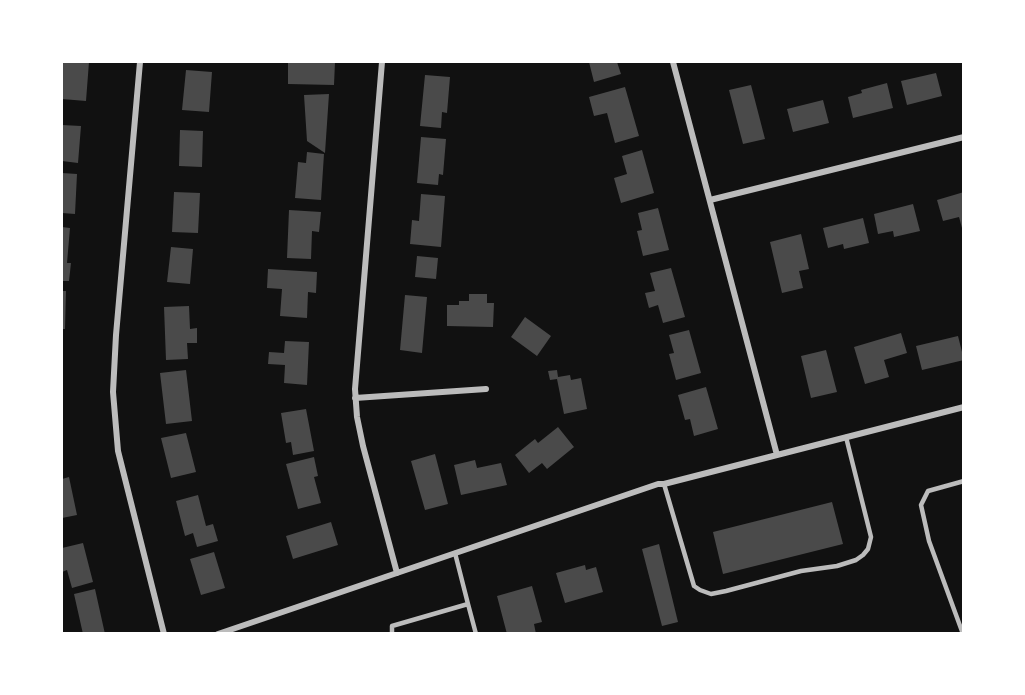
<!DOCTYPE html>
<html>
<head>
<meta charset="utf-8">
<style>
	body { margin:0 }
	#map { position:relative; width:1025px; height:695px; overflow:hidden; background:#111; font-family:"PT Sans Narrow",sans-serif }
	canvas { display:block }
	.frame { position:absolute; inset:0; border:63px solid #fff; pointer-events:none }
</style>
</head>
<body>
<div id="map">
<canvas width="1025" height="695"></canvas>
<div class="frame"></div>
</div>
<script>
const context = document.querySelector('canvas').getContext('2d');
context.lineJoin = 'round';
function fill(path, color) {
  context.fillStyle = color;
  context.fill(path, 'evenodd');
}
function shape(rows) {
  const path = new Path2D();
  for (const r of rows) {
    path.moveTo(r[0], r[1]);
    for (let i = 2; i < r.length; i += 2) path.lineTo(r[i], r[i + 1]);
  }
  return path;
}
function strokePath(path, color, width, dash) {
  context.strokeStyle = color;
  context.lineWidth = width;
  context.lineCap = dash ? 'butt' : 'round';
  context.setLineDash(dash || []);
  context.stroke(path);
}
const building = shape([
	[63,62,89,62,86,101,62,99],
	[306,62,335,62,334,85,288,84,288,63,306,63],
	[589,62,617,62,621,74,594,82],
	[186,70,212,72,209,112,182,110],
	[936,73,942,96,907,105,901,81],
	[425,75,450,77,447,113,442,112,441,128,420,126],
	[887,83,893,108,853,118,848,97,862,93,861,90],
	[751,85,765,139,743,144,729,90],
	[625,87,639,136,615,143,607,113,594,116,589,97],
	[329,94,325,153,307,141,304,95],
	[823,100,829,123,793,132,787,109],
	[62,125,81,126,78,163,62,161],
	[180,130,203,131,202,167,179,166],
	[421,137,446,139,443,175,439,174,438,185,417,183],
	[642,150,654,193,621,203,614,178,627,174,622,156],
	[307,152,324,154,321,200,295,198,298,162,306,163],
	[62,173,77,174,75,214,62,213],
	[174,192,200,193,198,233,172,232],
	[964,192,964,228,962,228,959,217,943,221,937,200],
	[421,194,445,196,441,247,410,244,412,220,419,221],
	[913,204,920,231,894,237,893,231,878,234,874,214],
	[658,208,669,250,643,256,637,231,642,230,638,213],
	[289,210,321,212,319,232,312,231,311,259,287,258],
	[863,218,869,243,844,249,843,244,828,248,823,228],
	[62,227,70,228,67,263,71,263,69,281,62,281],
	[801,234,809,269,799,271,803,288,782,293,770,242],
	[171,247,193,249,190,284,167,282],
	[417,256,438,258,436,279,415,277],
	[671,268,685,317,663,323,658,305,649,308,645,293,655,291,650,273],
	[268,269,317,272,316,293,308,292,307,318,280,316,282,289,267,288],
	[62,291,66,291,65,329,62,329],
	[469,294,487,294,487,303,494,303,493,327,447,326,447,305,459,305,459,301,469,301],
	[405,295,427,297,422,353,400,350],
	[189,306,190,329,197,328,197,343,187,343,188,359,166,360,164,307],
	[525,317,551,336,537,356,511,337],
	[689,330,701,373,676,380,669,354,674,353,669,335],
	[901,333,907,353,884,360,889,377,865,384,854,347],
	[958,336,964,360,922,370,916,346],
	[285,341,309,342,307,385,284,383,285,365,268,364,269,352,284,353],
	[826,350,837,392,811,398,801,356],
	[186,370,192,421,166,424,160,373],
	[557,370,558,377,570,375,571,380,581,378,587,409,564,414,557,379,550,380,548,371],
	[706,387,718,429,694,436,690,419,685,420,678,395],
	[306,409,314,451,293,455,291,442,286,443,281,413],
	[558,427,574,447,547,469,542,463,529,473,515,455,535,439,538,443],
	[186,433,196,472,171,478,161,438],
	[435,454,448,504,425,510,411,461],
	[314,457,318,476,314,477,321,503,298,509,286,464],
	[475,460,477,468,501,463,507,485,461,495,454,465],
	[69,477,77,515,62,518,62,479],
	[198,495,206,526,213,524,218,541,197,547,193,533,185,536,176,501],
	[832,502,843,544,723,574,713,532],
	[331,522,338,545,293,559,286,536],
	[83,543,93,582,72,588,67,570,62,572,62,548],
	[659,544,678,622,662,626,642,549],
	[214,552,225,588,201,595,190,559],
	[585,565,586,570,596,567,603,592,565,603,556,573],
	[532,586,542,622,534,624,536,634,507,634,497,596],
	[95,589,105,634,83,634,74,594]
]);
const service = shape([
	[664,484,694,586,700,590,711,594,726,591,801,571,837,566,856,560,863,555,868,549,871,537,846,437],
	[468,604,476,634],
	[392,634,392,626,468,604,455,553],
	[963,634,929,541,921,505,928,491,964,481]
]);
const minor = shape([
	[140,62,116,335,113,392,118,451,164,634],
	[382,62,355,389,357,417,363,446,397,573],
	[673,62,777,455],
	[710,200,964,137],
	[355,398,486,389],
	[218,634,658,484,664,484,964,407]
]);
fill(building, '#4a4a4a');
strokePath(service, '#bcbcbc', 4.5);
strokePath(minor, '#bcbcbc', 6);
</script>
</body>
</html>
